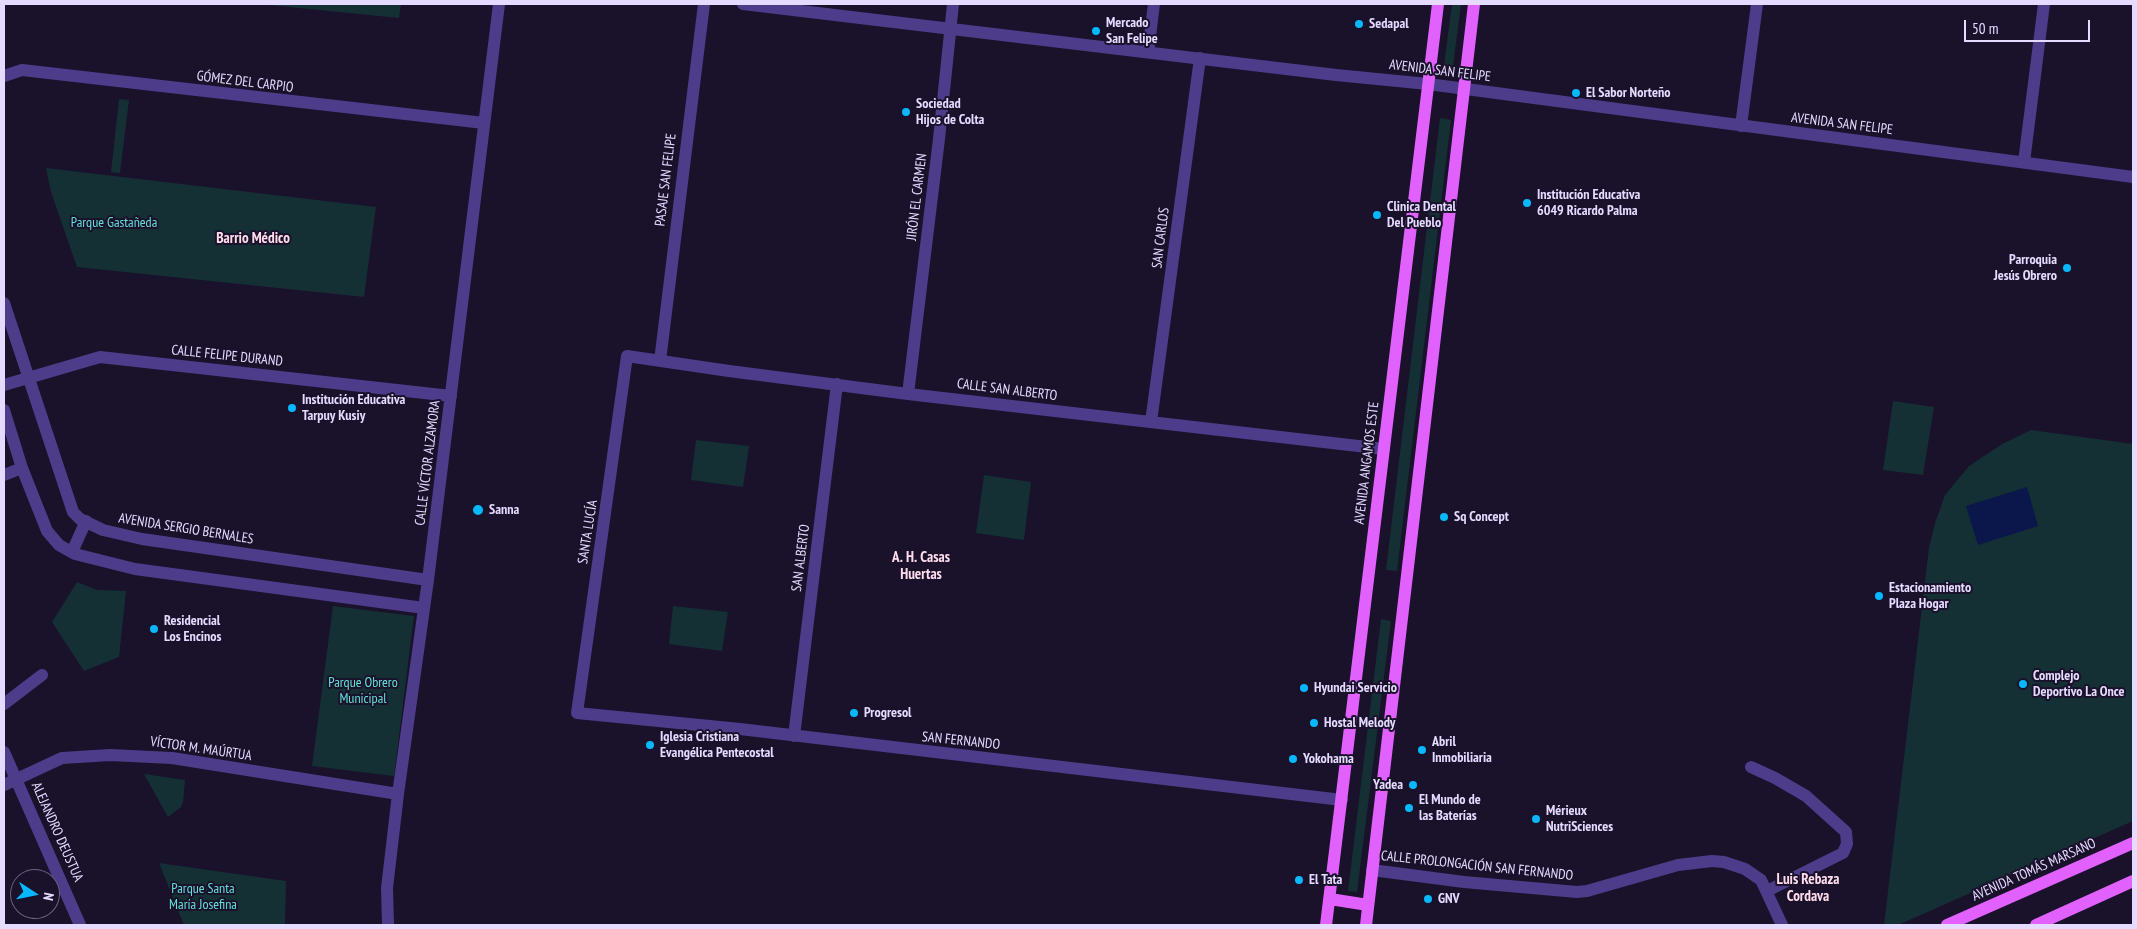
<!DOCTYPE html>
<html>
<head>
<meta charset="utf-8">
<style>
	body { margin:0 }
	#map { position:relative; width:2137px; height:929px; overflow:hidden; background:#1a112b; font-family:"PT Sans Narrow",sans-serif }
	canvas { display:block }
	.frame { position:absolute; inset:0; border:5px solid #e5daff; pointer-events:none }
	.north { position:absolute; left:10px; top:869px; width:50px; height:50px; box-sizing:border-box; background:#1a112b; border:1px solid #6b6180; border-radius:50%; rotate:101deg; font-size:14px; font-weight:700; line-height:20px; text-align:center; color:#e5daff }
	.north::after { content:''; display:block; margin:auto; width:18px; height:22px; background:#06b8ff; clip-path:polygon(50% 0,100% 100%,50% 72%,0 100%) }
	.scale { position:absolute; left:1964px; top:20px; width:126px; height:22px; box-sizing:border-box; border:2px solid #e5daff; border-top:0; padding-left:6px; font-size:15px; line-height:18px; white-space:nowrap; color:#e5daff; -webkit-text-stroke:4px #1a112b; paint-order:stroke }
</style>
</head>
<body>
<div id="map">
<canvas width="2137" height="929"></canvas>
<div class="frame"></div>
<div class="north">N</div>
<div class="scale">50 m</div>
</div>
<script>
const context = document.querySelector('canvas').getContext('2d');
context.lineJoin = 'round';
function fill(path, color) {
  context.fillStyle = color;
  context.fill(path, 'evenodd');
}
function shape(rows) {
  const path = new Path2D();
  for (const r of rows) {
    path.moveTo(r[0], r[1]);
    for (let i = 2; i < r.length; i += 2) path.lineTo(r[i], r[i + 1]);
  }
  return path;
}
function strokePath(path, color, width, dash) {
  context.strokeStyle = color;
  context.lineWidth = width;
  context.lineCap = dash ? 'butt' : 'round';
  context.setLineDash(dash || []);
  context.stroke(path);
}
function drawText(font, color, halo, rows, align = 'center') {
  context.font = font + ' "PT Sans Narrow",sans-serif';
  context.lineWidth = 4;
  context.setLineDash([]);
  context.textBaseline = 'middle';
  context.strokeStyle = halo;
  context.fillStyle = color;
  for (const [text, x, y, turn = 0] of rows) {
    context.save();
    context.translate(x, y);
    context.rotate((+turn || 0) * Math.PI / 180);
    context.textAlign = isNaN(turn) ? turn : align;
    if (halo) context.strokeText(text, 0, 0);
    context.fillText(text, 0, 0);
    context.restore();
  }
}
const green = shape([
	[259,4,401,4,399,18],
	[1452,4,1461,4,1452,74,1443,73],
	[119,99,129,100,120,173,111,172],
	[1440,118,1451,120,1397,571,1386,570],
	[46,168,376,207,364,297,77,267,51,192],
	[1893,401,1934,407,1923,475,1883,470],
	[2031,430,2133,444,2133,821,1898,925,1884,925,1929,548,1935,523,1945,495,1969,466,2002,444],
	[696,440,749,446,743,487,691,480],
	[984,475,1031,482,1024,540,976,533],
	[77,582,97,590,126,591,119,657,84,671,52,622],
	[333,606,414,616,394,776,312,766],
	[673,606,728,612,722,651,669,644],
	[1381,619,1391,621,1357,892,1348,891],
	[144,774,185,780,183,802,181,807,168,817],
	[159,863,286,881,285,925,184,925]
]);
const water = shape([
	[2027,487,2038,526,1978,545,1966,506]
]);
const minor = shape([
	[743,4,1336,75,1428,84,2133,177],
	[1148,52,1154,4],
	[4,76,22,70,484,123],
	[1741,126,1757,4],
	[2024,162,2044,4],
	[4,303,73,512,80,519,103,530,142,539,428,580],
	[660,361,704,4],
	[4,385,100,357,451,396],
	[908,394,939,139,953,4],
	[4,410,22,468,47,531,59,545,75,554,135,569,424,608],
	[1151,422,1200,58],
	[4,475,22,468],
	[72,552,86,521],
	[4,704,42,675],
	[794,736,837,384],
	[4,752,80,925],
	[1751,767,1775,778,1806,796,1846,832,1847,844,1843,853,1767,891],
	[4,785,62,758,110,755,172,758,398,794],
	[1342,800,740,729,577,713,627,356,729,371,908,394,1384,449],
	[1372,870,1464,882,1577,892,1587,891,1678,865,1712,861,1724,862,1745,869,1761,880,1782,925],
	[388,925,387,888,398,794,428,580,499,4]
]);
const major = shape([
	[1330,899,1368,905],
	[1326,925,1438,4],
	[1366,925,1474,4],
	[1947,925,2133,843],
	[2036,925,2133,881]
]);
const markers = [
	[1359,24,5,"#06b8ff"],
	[1096,31,5,"#06b8ff"],
	[1576,93,5,"#06b8ff"],
	[906,112,5,"#06b8ff"],
	[1527,203,5,"#06b8ff"],
	[1377,215,5,"#06b8ff"],
	[2067,268,5,"#06b8ff"],
	[292,408,5,"#06b8ff"],
	[478,510,6,"#06b8ff"],
	[1444,517,5,"#06b8ff"],
	[1879,596,5,"#06b8ff"],
	[154,629,5,"#06b8ff"],
	[2023,684,5,"#06b8ff"],
	[1304,688,5,"#06b8ff"],
	[854,713,5,"#06b8ff"],
	[1314,723,5,"#06b8ff"],
	[650,745,5,"#06b8ff"],
	[1422,750,5,"#06b8ff"],
	[1293,759,5,"#06b8ff"],
	[1413,785,5,"#06b8ff"],
	[1409,808,5,"#06b8ff"],
	[1536,819,5,"#06b8ff"],
	[1299,880,5,"#06b8ff"],
	[1428,899,5,"#06b8ff"]
];
const poiNames = [
	["Mercado",1106,23],
	["San Felipe",1106,39],
	["Sedapal",1369,24],
	["El Sabor Norteño",1586,93],
	["Sociedad",916,104],
	["Hijos de Colta",916,120],
	["Institución Educativa",1537,195],
	["6049 Ricardo Palma",1537,211],
	["Clinica Dental",1387,207],
	["Del Pueblo",1387,223],
	["Parroquia",2057,260,"right"],
	["Jesús Obrero",2057,276,"right"],
	["Institución Educativa",302,400],
	["Tarpuy Kusiy",302,416],
	["Sanna",489,510],
	["Sq Concept",1454,517],
	["Estacionamiento",1889,588],
	["Plaza Hogar",1889,604],
	["Residencial",164,621],
	["Los Encinos",164,637],
	["Complejo",2033,676],
	["Deportivo La Once",2033,692],
	["Hyundai Servicio",1314,688],
	["Progresol",864,713],
	["Hostal Melody",1324,723],
	["Iglesia Cristiana",660,737],
	["Evangélica Pentecostal",660,753],
	["Abril",1432,742],
	["Inmobiliaria",1432,758],
	["Yokohama",1303,759],
	["Yadea",1403,785,"right"],
	["El Mundo de",1419,800],
	["las Baterías",1419,816],
	["Mérieux",1546,811],
	["NutriSciences",1546,827],
	["El Tata",1309,880],
	["GNV",1438,899]
];
const streetNames = [
	["AVENIDA SAN FELIPE",1440,71,7],
	["GÓMEZ DEL CARPIO",245,82,7],
	["AVENIDA SAN FELIPE",1842,124,7],
	["PASAJE SAN FELIPE",666,180,-83],
	["JIRÓN EL CARMEN",917,197,-83],
	["SAN CARLOS",1161,238,-83],
	["CALLE FELIPE DURAND",227,356,6],
	["CALLE SAN ALBERTO",1007,390,7],
	["CALLE VÍCTOR ALZAMORA",428,463,-83],
	["AVENIDA ANGAMOS ESTE",1367,463,-83],
	["AVENIDA SERGIO BERNALES",186,529,9],
	["SANTA LUCÍA",588,532,-81],
	["SAN ALBERTO",801,558,-83],
	["SAN FERNANDO",961,741,6],
	["VÍCTOR M. MAÚRTUA",201,749,8],
	["ALEJANDRO DEUSTUA",57,832,66],
	["CALLE PROLONGACIÓN SAN FERNANDO",1477,866,6],
	["AVENIDA TOMÁS MARSANO",2034,870,-24]
];
const parkNames = [
	["Parque Gastañeda",114,223],
	["Parque Obrero",363,683],
	["Municipal",363,699],
	["Parque Santa",203,889],
	["María Josefina",203,905]
];
const neighbourhoodNames = [
	["Barrio Médico",253,239],
	["A. H. Casas",921,558],
	["Huertas",921,575],
	["Luis Rebaza",1808,880],
	["Cordava",1808,897]
];
fill(green, '#143035');
fill(water, '#0b164a');
strokePath(minor, '#4d3c8a', 12);
strokePath(major, '#e161ff', 12);
for (const [x, y, r, color] of markers) {
  const dot = new Path2D();
  dot.arc(x, y, r, 0, 2 * Math.PI);
  context.fillStyle = color;
  context.fill(dot);
  strokePath(dot, '#1a112b', 2);
}
drawText('bold 14px', '#e5daff', '#1a112b', poiNames, 'left');
drawText('14px', '#e5daff', '#1a112b', streetNames);
drawText('14px', '#64e1d9', '#1a112b', parkNames);
drawText('bold 15px', '#ffdcec', '#1a112b', neighbourhoodNames);
</script>
</body>
</html>
